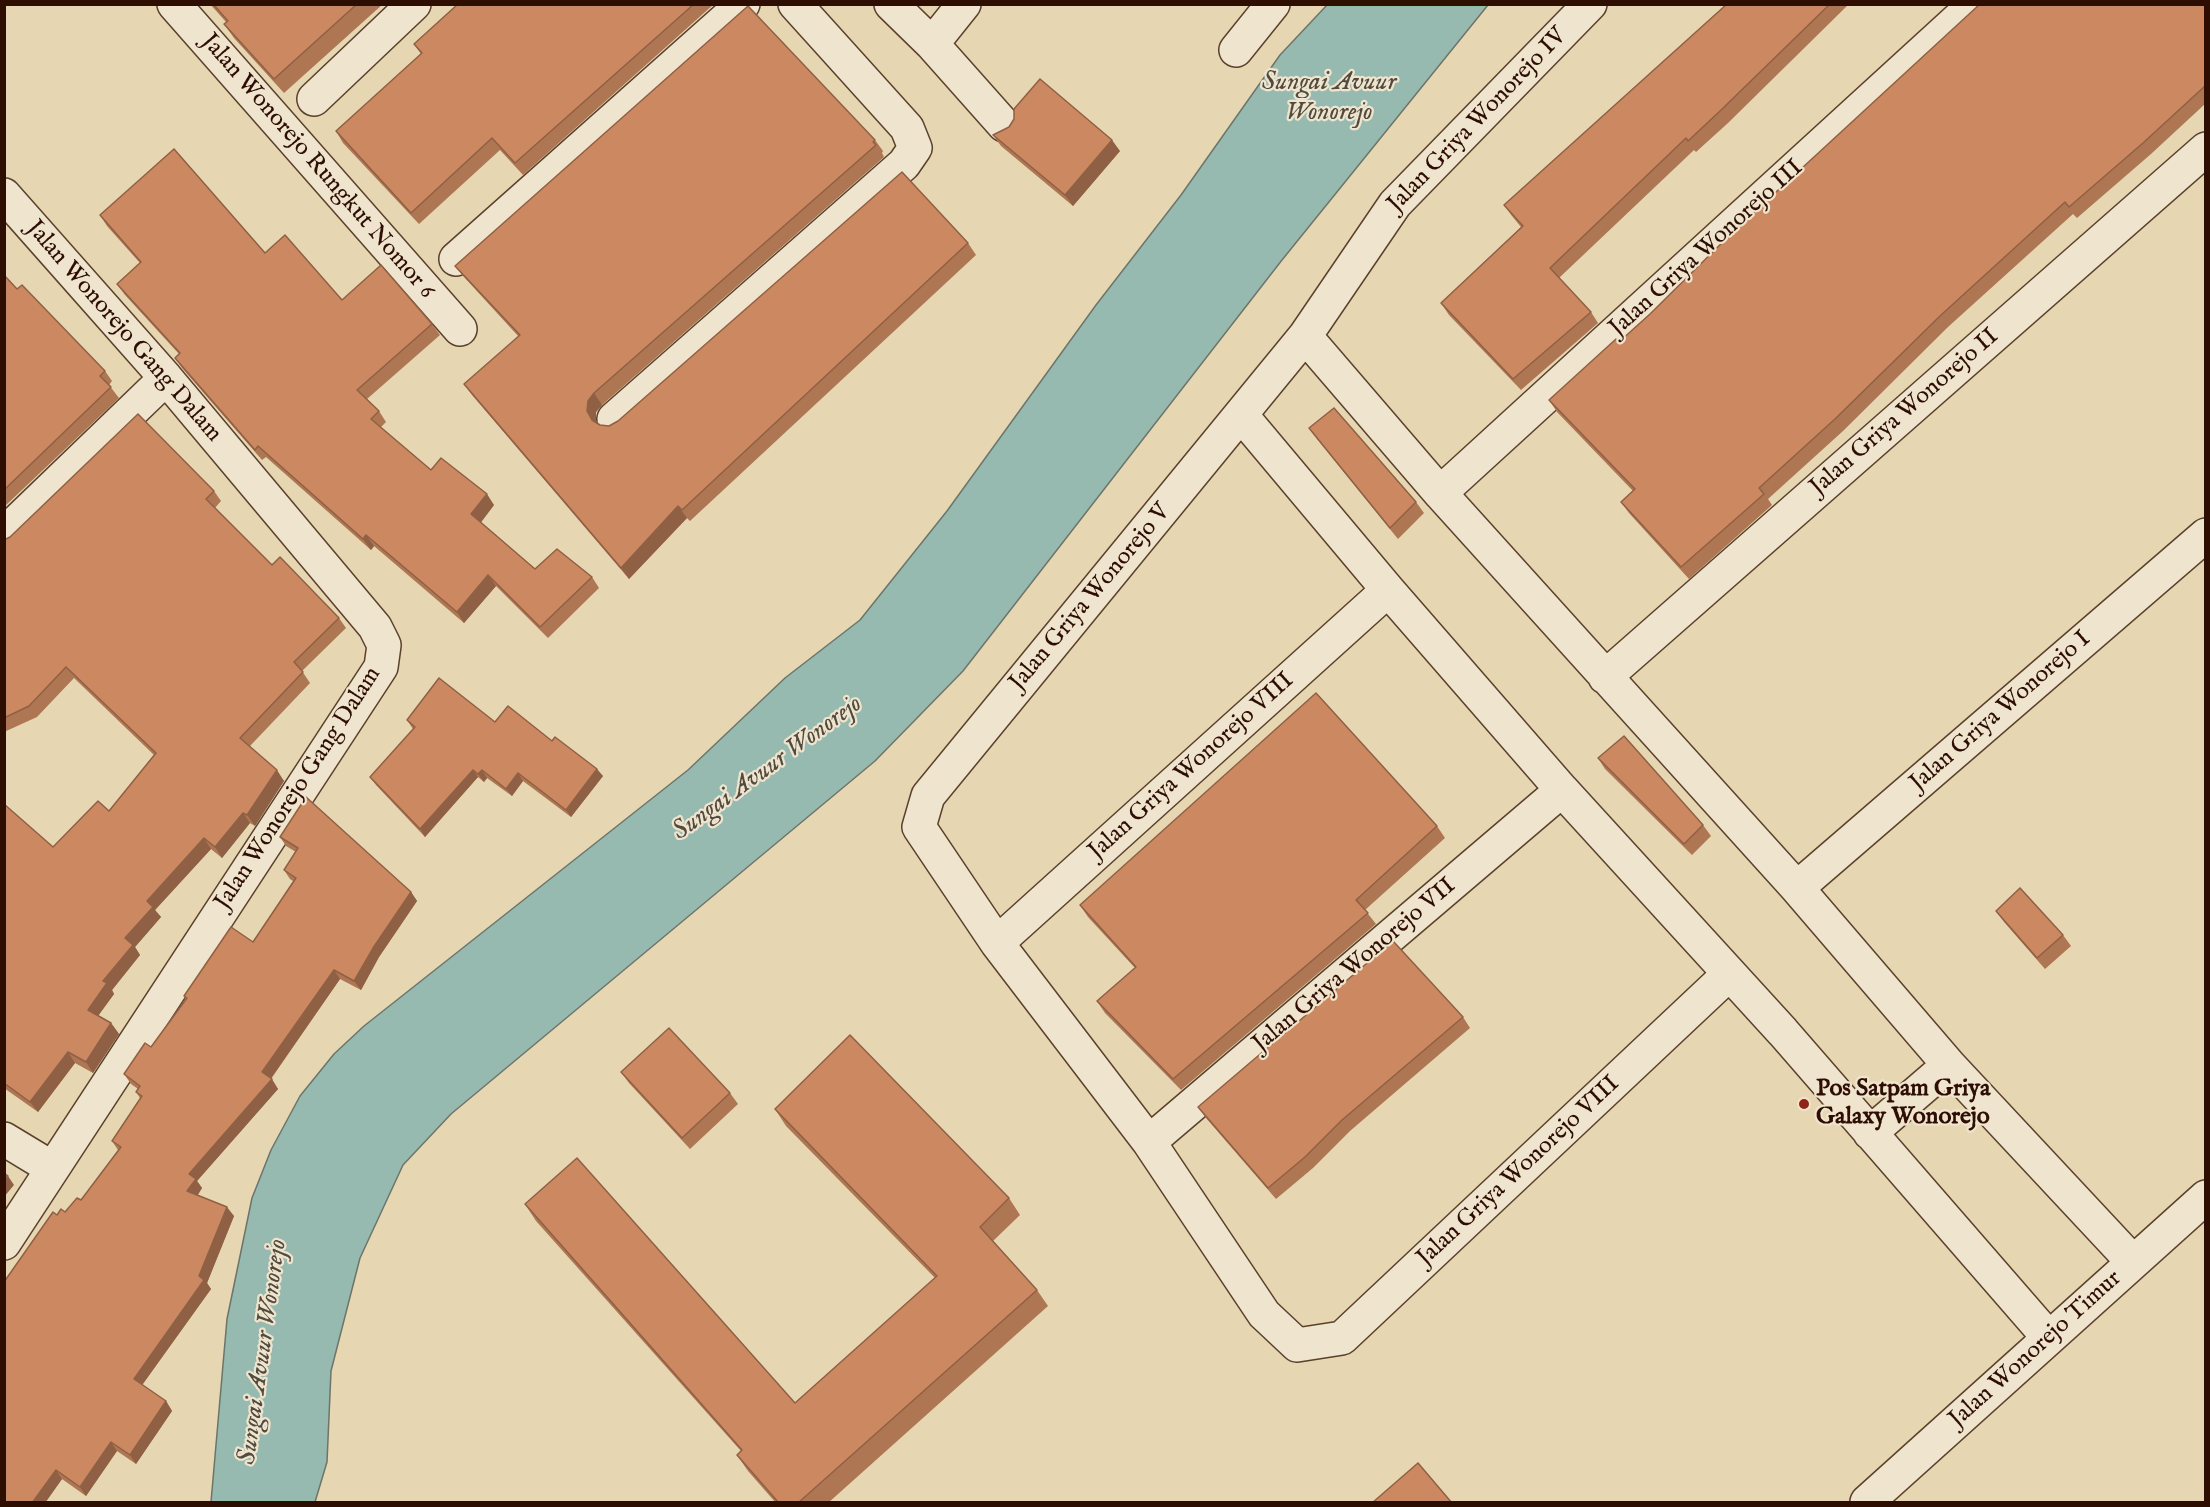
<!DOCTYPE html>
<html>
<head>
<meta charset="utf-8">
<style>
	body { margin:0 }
	#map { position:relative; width:2210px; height:1507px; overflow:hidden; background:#e6d6b2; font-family:"IM FELL English",serif }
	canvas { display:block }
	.frame { position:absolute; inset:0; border:6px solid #2d0e00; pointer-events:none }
</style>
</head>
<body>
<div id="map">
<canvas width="2210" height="1507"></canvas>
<div class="frame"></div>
</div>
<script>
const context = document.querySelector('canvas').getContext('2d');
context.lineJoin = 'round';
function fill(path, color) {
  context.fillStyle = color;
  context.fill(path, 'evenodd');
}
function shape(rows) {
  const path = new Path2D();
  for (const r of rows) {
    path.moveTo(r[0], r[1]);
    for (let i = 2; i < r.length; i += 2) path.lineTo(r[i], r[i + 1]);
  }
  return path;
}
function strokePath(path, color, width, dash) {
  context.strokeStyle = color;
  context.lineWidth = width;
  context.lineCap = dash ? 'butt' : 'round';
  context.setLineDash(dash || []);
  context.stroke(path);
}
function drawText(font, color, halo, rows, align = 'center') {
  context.font = font + ' "IM FELL English",serif';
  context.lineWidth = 4.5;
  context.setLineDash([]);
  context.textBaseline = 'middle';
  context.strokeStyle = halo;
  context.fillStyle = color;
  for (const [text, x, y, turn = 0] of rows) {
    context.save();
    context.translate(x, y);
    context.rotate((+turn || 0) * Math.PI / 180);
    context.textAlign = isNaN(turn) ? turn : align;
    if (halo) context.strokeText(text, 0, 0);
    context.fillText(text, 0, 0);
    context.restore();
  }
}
const water = shape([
	[1327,5,1488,5,1282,260,963,671,875,761,451,1114,403,1165,360,1258,331,1371,327,1462,315,1502,211,1502,227,1319,252,1198,271,1150,300,1096,334,1054,364,1026,688,770,785,678,860,620,947,511,1096,305,1181,195,1280,55,1327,5]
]);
const minor = shape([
	[174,4,460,329],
	[891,4,932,44,1004,125],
	[1590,4,1395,204,1305,336,928,796,919,827,997,943,1149,1142,1264,1314,1297,1345,1342,1338,1729,974],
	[932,44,964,4],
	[1236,50,1273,4],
	[314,99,414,4],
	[4,195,166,378,375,627,384,645,381,667,4,1243],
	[456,259,743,4],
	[1305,336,1440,493,1797,888,1949,1065,2133,1262],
	[1242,416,1388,590,1562,790,1783,1032,2049,1338],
	[614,419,904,164,915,148,907,128,795,4],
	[1440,493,1975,4],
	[4,534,166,378],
	[1605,677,2206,149],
	[1797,888,2206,535],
	[997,943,1388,590],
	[1870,1133,1949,1065],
	[4,1139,52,1168],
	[1149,1142,1562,790],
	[1867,1502,2206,1197]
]);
const wall = shape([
	[210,4,383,4,284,93,234,38,224,24,226,22],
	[458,4,714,4,523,175,500,150,419,224,343,143,336,131,421,54,414,44],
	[1727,4,1849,4,1728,123,1696,152,1694,150,1559,278,1591,312,1598,323,1521,390,1449,315,1441,303,1521,227,1512,216,1504,205],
	[2205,4,2205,104,2151,154,2077,218,2073,214,1948,327,1843,431,1768,499,1772,505,1689,579,1629,513,1621,502,1633,491,1557,412,1549,400,1619,342,1650,314],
	[993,135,1120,151,1073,206,1001,146],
	[875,140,883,151,882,153,884,157,602,405,596,412,596,422,600,425,609,426,968,243,976,255,690,521,687,518,629,579,472,395,464,384,519,337,464,277,455,266],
	[100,215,265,253,342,300,432,324,440,335,367,399,379,411,386,422,381,427,431,470,494,505,481,522,535,569,592,577,599,588,548,638,496,586,464,623,374,546,371,550,266,457,262,460,182,368,175,358,179,354,125,295,117,284,140,263,107,226],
	[4,275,17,289,105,371,112,381,109,385,119,398,4,507],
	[1309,428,1416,502,1424,513,1398,539,1317,439],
	[214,491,221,501,215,508,272,565,339,618,346,628,302,671,310,683,250,746,284,781,255,826,250,823,222,858,211,849,155,910,161,917,135,947,140,955,112,990,114,994,98,1016,111,1023,119,1034,93,1073,75,1063,38,1112,4,1088,4,804,53,847,109,811,154,755,74,678,37,717,4,732,4,540],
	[407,720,495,722,552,741,603,776,571,817,523,781,512,796,487,778,484,782,478,777,425,837,376,785,370,777,413,729],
	[1598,758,1703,825,1711,836,1692,855,1605,769],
	[1437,826,1445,838,1365,910,1376,924,1181,1090,1105,1013,1097,1001,1135,968,1088,917,1080,905],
	[280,837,411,892,417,901,379,957,361,990,340,979,271,1079,278,1089,197,1181,202,1188,198,1195,234,1216,207,1283,211,1289,142,1385,166,1401,172,1411,136,1464,117,1451,86,1496,62,1479,45,1503,4,1503,57,1215,65,1212,81,1200,118,1150,112,1141,140,1098,136,1092,138,1089,131,1084,124,1074,151,1047,186,999,184,996,253,942,293,881,290,879,284,870,296,852,286,846],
	[1996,911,2063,935,2071,946,2045,969,2004,922],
	[1463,1017,1470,1028,1350,1131,1313,1168,1276,1199,1206,1118,1198,1107],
	[621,1072,730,1093,738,1104,690,1149,629,1083],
	[775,1109,1009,1198,1020,1215,993,1241,1037,1290,1048,1306,828,1503,776,1503,748,1471,737,1455,741,1451,536,1221,525,1204,795,1403,935,1278,786,1126]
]);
const shadedWall = shape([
	[1112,140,1120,151,1073,206,1065,195],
	[594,393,602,405,596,412,596,422,592,420,587,411,588,401],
	[487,494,494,505,479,525,471,514],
	[678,506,687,518,629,579,621,568],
	[366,535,374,546,371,550,363,539],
	[488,575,496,586,464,623,457,612],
	[597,769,603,776,571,817,566,810],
	[277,770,284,781,255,826,247,815],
	[473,770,478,777,425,837,420,829],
	[482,770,487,778,484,782,478,774],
	[518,773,523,781,512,796,506,789],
	[243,813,250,823,222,858,215,847],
	[204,838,211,849,155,910,161,917,135,947,140,955,112,990,114,994,95,1020,88,1010,125,938,147,901],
	[411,892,417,901,379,957,361,990,354,981,373,948],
	[334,970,340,979,269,1081,262,1072],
	[111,1023,119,1034,93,1073,86,1062],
	[68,1052,75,1063,38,1112,30,1102],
	[272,1079,278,1089,197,1181,202,1188,194,1200,187,1191,189,1174],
	[8,1176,14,1185,4,1197,4,1180],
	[227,1207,234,1216,207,1283,211,1289,140,1388,134,1379,199,1276],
	[166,1401,172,1411,136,1464,130,1455],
	[111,1442,117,1451,86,1496,80,1487],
	[56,1470,62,1479,45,1503,32,1503]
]);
const building = shape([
	[213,4,357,4,274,79,224,24,228,21,213,4],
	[458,4,694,4,515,163,492,138,411,213,336,131,422,53,414,44,458,4],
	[1727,4,1830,4,1720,111,1688,141,1686,138,1550,268,1591,312,1513,379,1441,303,1523,226,1504,205,1727,4],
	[1980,4,2205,4,2205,86,2143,143,2069,207,2065,202,1940,316,1835,419,1759,488,1764,494,1681,567,1621,502,1635,489,1549,400,1616,339,1619,342,1650,314,1738,227,1980,4],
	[748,6,875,140,873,142,876,145,594,393,588,401,587,411,592,420,600,425,609,426,618,421,902,172,968,243,682,510,678,506,621,568,464,384,520,335,455,266,748,6],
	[1040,79,1112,140,1065,195,993,135,1009,127,1014,119,1014,109,1040,79],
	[174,149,265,253,285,235,342,300,381,265,432,324,357,390,379,411,371,419,431,470,441,458,487,494,471,514,535,569,557,549,592,577,540,627,488,575,457,612,366,535,363,539,258,446,255,450,175,358,180,353,117,284,141,262,100,215,174,149],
	[4,275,17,289,22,285,105,371,100,376,111,387,4,490,4,275],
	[1334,408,1416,502,1390,528,1309,428,1334,408],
	[138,414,214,491,206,499,272,565,280,557,339,618,294,662,303,672,240,738,277,770,247,815,243,813,215,847,204,838,147,901,153,907,125,938,133,945,103,981,107,983,88,1010,111,1023,86,1062,68,1052,30,1102,4,1083,4,804,53,847,98,801,109,811,156,753,66,667,29,706,4,718,4,540,10,537,138,414],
	[439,678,495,722,508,706,552,741,555,737,597,769,566,810,518,773,506,789,482,770,478,774,473,770,420,829,370,777,415,727,407,720,439,678],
	[1316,693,1437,826,1356,900,1368,913,1173,1079,1097,1001,1136,967,1080,905,1316,693],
	[1624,736,1703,825,1684,844,1598,758,1624,736],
	[306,797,411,892,373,948,354,981,334,970,262,1072,272,1079,189,1174,196,1179,187,1191,227,1207,199,1276,204,1280,134,1379,166,1401,130,1455,111,1442,80,1487,56,1470,32,1503,4,1503,4,1282,53,1212,57,1215,61,1209,65,1212,77,1198,81,1200,121,1147,112,1141,142,1096,136,1092,140,1086,124,1074,145,1043,151,1047,187,998,184,996,231,927,253,942,296,878,284,870,298,848,280,837,306,797],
	[2020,888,2063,935,2037,958,1996,911,2020,888],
	[1393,941,1463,1017,1342,1120,1305,1157,1268,1188,1198,1107,1393,941],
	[669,1028,730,1093,682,1138,621,1072,669,1028],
	[850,1035,1009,1198,980,1227,1037,1290,798,1503,779,1503,737,1455,742,1450,525,1204,577,1158,795,1403,937,1276,775,1109,850,1035],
	[4,1173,8,1176,4,1180,4,1173],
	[1418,1463,1452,1503,1372,1503,1418,1463]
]);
const markers = [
	[1804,1104,6,"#8f2418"]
];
const streetNames = [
	["Jalan Griya Wonorejo IV",1478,121,-46],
	["Jalan Wonorejo Rungkut Nomor 6",317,167,49],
	["Jalan Griya Wonorejo III",1707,249,-42],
	["Jalan Wonorejo Gang Dalam",123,332,49],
	["Jalan Griya Wonorejo II",1905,413,-41],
	["Jalan Griya Wonorejo V",1091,598,-50],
	["Jalan Griya Wonorejo I",2001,712,-41],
	["Jalan Griya Wonorejo VIII",1192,767,-42],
	["Jalan Wonorejo Gang Dalam",299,789,-57],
	["Jalan Griya Wonorejo VII",1355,966,-40],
	["Jalan Griya Wonorejo VIII",1519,1172,-43],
	["Jalan Wonorejo Timur",2036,1350,-42]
];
const poiNames = [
	["Pos Satpam Griya",1816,1090],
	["Galaxy Wonorejo",1816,1118]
];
const waterNames = [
	["Sungai Avuur",1329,84],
	["Wonorejo",1329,114],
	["Sungai Avuur Wonorejo",768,769,-36],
	["Sungai Avuur Wonorejo",264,1352,-82]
];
fill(water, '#96b9b0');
strokePath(water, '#6c756a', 1.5);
strokePath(minor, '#5b402c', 36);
strokePath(minor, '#efe4cd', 33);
fill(wall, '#af7653');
fill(shadedWall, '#8f6044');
fill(building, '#cc8961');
strokePath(building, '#8f6044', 1.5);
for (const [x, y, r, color] of markers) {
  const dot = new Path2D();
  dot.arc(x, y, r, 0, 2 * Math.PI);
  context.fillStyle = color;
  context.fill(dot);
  strokePath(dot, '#efe4cd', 2);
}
drawText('24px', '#2d0e00', '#efe4cd', streetNames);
drawText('bold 24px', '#2d0e00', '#efe4cd', poiNames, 'left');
drawText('italic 26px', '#524a3e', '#efe4cd', waterNames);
</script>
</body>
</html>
